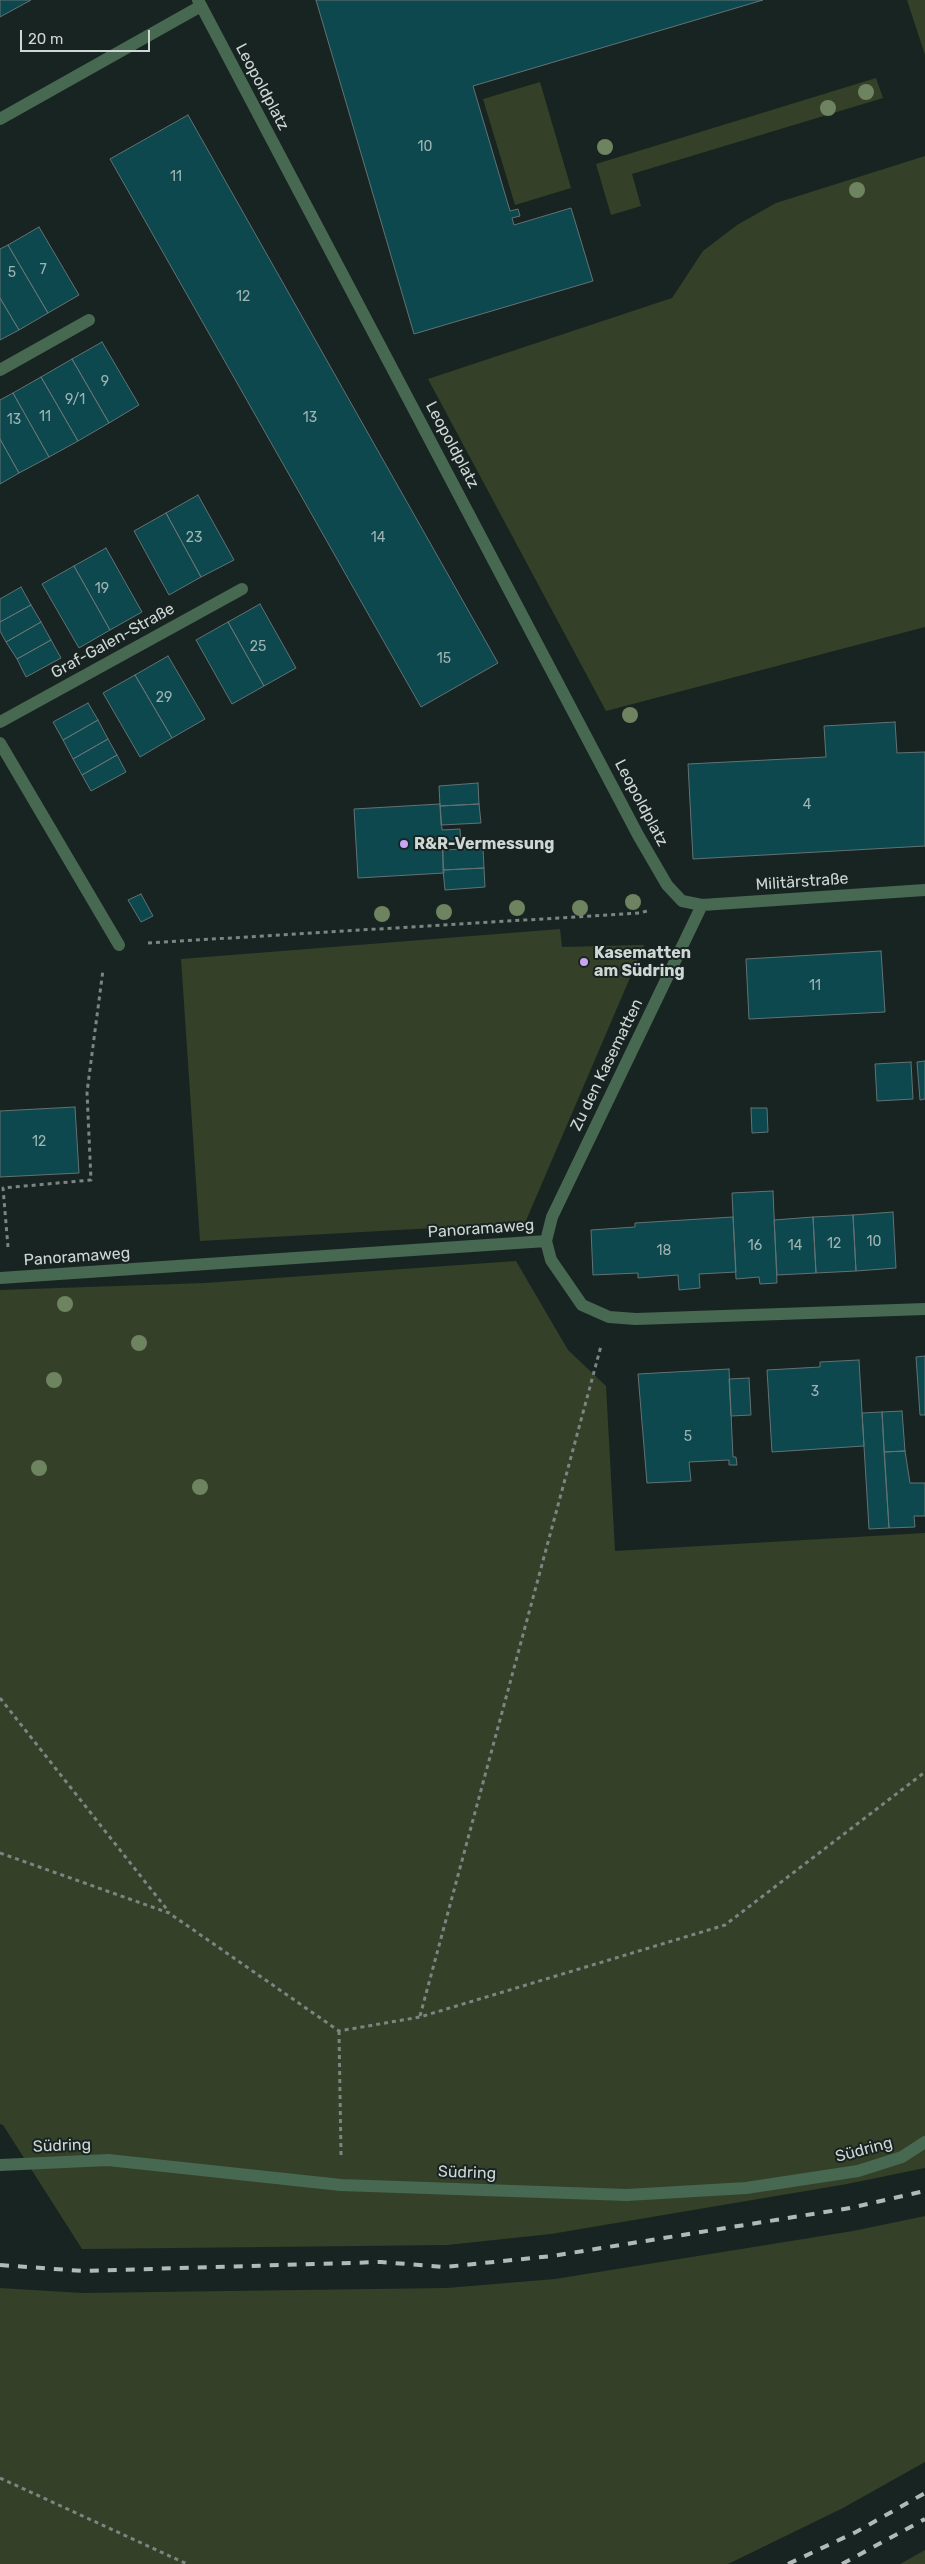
<!DOCTYPE html>
<html>
<head>
<meta charset="utf-8">
<style>
	body { margin:0 }
	#map { position:relative; width:925px; height:2564px; overflow:hidden; background:#182421; font-family:Rubik,sans-serif }
	canvas { display:block }
	.scale { position:absolute; left:20px; top:30px; width:130px; height:22px; box-sizing:border-box; border:2px solid #cfd7d5; border-top:0; padding-left:6px; font-size:15px; line-height:18px; white-space:nowrap; color:#cfd7d5; -webkit-text-stroke:4px #182421; paint-order:stroke }
</style>
</head>
<body>
<div id="map">
<canvas width="925" height="2564"></canvas>
<div class="scale">20 m</div>
</div>
<script>
const context = document.querySelector('canvas').getContext('2d');
context.lineJoin = 'round';
function fill(path, color) {
  context.fillStyle = color;
  context.fill(path, 'evenodd');
}
function shape(rows) {
  const path = new Path2D();
  for (const r of rows) {
    path.moveTo(r[0], r[1]);
    for (let i = 2; i < r.length; i += 2) path.lineTo(r[i], r[i + 1]);
  }
  return path;
}
function strokePath(path, color, width, dash) {
  context.strokeStyle = color;
  context.lineWidth = width;
  context.lineCap = dash ? 'butt' : 'round';
  context.setLineDash(dash || []);
  context.stroke(path);
}
function drawText(font, color, halo, rows, align = 'center') {
  context.font = font + ' Rubik,sans-serif';
  context.lineWidth = 4;
  context.setLineDash([]);
  context.textBaseline = 'middle';
  context.strokeStyle = halo;
  context.fillStyle = color;
  for (const [text, x, y, turn = 0] of rows) {
    context.save();
    context.translate(x, y);
    context.rotate((+turn || 0) * Math.PI / 180);
    context.textAlign = isNaN(turn) ? turn : align;
    if (halo) context.strokeText(text, 0, 0);
    context.fillText(text, 0, 0);
    context.restore();
  }
}
const green = shape([
	[907,0,925,0,925,55],
	[876,78,883,98,632,174,641,206,611,215,596,164],
	[540,82,571,188,515,205,483,99],
	[925,156,925,627,606,711,428,379,672,298,703,251,737,225,776,203],
	[560,929,562,947,644,945,525,1223,200,1241,181,959],
	[516,1261,568,1350,606,1386,615,1551,925,1533,925,2168,847,2184,551,2234,447,2245,82,2249,3,2125,0,2124,0,1290,205,1283],
	[925,2216,925,2462,843,2508,728,2564,0,2564,0,2288,82,2293,447,2288,555,2279,853,2231],
	[925,2550,925,2564,900,2564]
]);
const building = shape([
	[0,0,31,0,0,17,0,0],
	[316,0,763,0,473,86,510,211,518,209,520,216,512,218,514,225,571,208,593,281,414,334,316,0],
	[188,115,498,663,421,707,110,159,188,115],
	[39,227,79,295,48,313,8,245,39,227],
	[8,245,48,313,19,330,0,298,0,249,8,245],
	[0,298,19,330,0,340,0,298],
	[102,342,139,405,109,423,72,359,102,342],
	[72,359,109,423,78,441,41,377,72,359],
	[41,377,78,441,49,457,13,393,41,377],
	[13,393,49,457,19,473,0,439,0,400,13,393],
	[0,439,19,473,0,484,0,439],
	[198,495,234,560,201,577,166,513,198,495],
	[166,513,201,577,169,595,134,531,166,513],
	[106,548,142,612,110,630,74,566,106,548],
	[74,566,110,630,79,648,42,584,74,566],
	[21,587,31,605,0,622,0,599,21,587],
	[260,604,296,668,264,686,228,622,260,604],
	[31,605,41,622,6,642,0,631,0,622,31,605],
	[41,622,51,640,17,659,6,642,41,622],
	[228,622,264,686,232,704,196,640,228,622],
	[51,640,61,658,26,677,17,659,51,640],
	[168,656,205,719,172,738,135,675,168,656],
	[135,675,172,738,140,757,103,693,135,675],
	[88,703,98,720,63,740,53,722,88,703],
	[98,720,108,739,73,759,63,740,98,720],
	[895,722,897,753,925,752,925,846,693,859,688,764,826,757,824,726,895,722],
	[108,739,117,755,82,775,73,759,108,739],
	[117,755,126,772,91,791,82,775,117,755],
	[478,783,479,804,440,806,439,786,478,783],
	[440,804,442,830,460,829,461,845,442,846,444,873,358,878,354,809,440,804],
	[479,804,481,823,441,825,440,806,479,804],
	[483,848,484,868,443,870,443,850,483,848],
	[484,868,485,887,445,890,443,870,484,868],
	[141,894,153,916,141,922,128,900,141,894],
	[881,951,885,1012,749,1019,746,959,881,951],
	[925,1061,925,1099,920,1100,917,1062,925,1061],
	[911,1062,913,1099,877,1101,875,1064,911,1062],
	[75,1107,79,1173,0,1177,0,1111,75,1107],
	[751,1108,767,1108,768,1132,752,1133,751,1108],
	[773,1191,777,1283,760,1284,759,1277,736,1279,732,1193,773,1191],
	[893,1212,896,1268,856,1271,853,1215,893,1212],
	[853,1215,856,1271,816,1273,813,1217,853,1215],
	[733,1217,736,1272,699,1274,700,1288,679,1290,678,1275,638,1278,638,1273,593,1275,591,1230,635,1227,635,1223,733,1217],
	[813,1217,816,1273,777,1275,774,1220,813,1217],
	[925,1356,925,1415,920,1415,916,1357,925,1356],
	[859,1360,864,1446,772,1452,767,1370,820,1367,820,1362,859,1360],
	[729,1369,733,1457,736,1457,737,1465,729,1465,729,1460,689,1462,691,1481,647,1483,638,1374,729,1369],
	[749,1378,751,1415,731,1416,729,1379,749,1378],
	[902,1411,905,1451,884,1452,882,1412,902,1411],
	[882,1412,889,1528,869,1529,862,1413,882,1412],
	[905,1451,910,1483,925,1483,925,1516,914,1516,915,1527,889,1528,884,1452,905,1451]
]);
const path = shape([
	[148,943,640,913,650,910],
	[8,1247,3,1188,91,1180,87,1092,103,970],
	[0,1698,169,1912],
	[0,1853,169,1913,339,2031,420,2017,725,1925,925,1772],
	[420,2016,601,1346],
	[339,2031,341,2155],
	[0,2478,187,2564]
]);
const minor = shape([
	[198,0,638,835,667,885,682,901,702,905,925,890],
	[0,119,201,6],
	[0,370,89,320],
	[0,722,242,589],
	[0,743,119,945],
	[702,905,552,1217,546,1241,551,1260,582,1305,609,1317,636,1319,925,1309],
	[0,1278,546,1241],
	[0,2165,108,2160,341,2185,627,2195,746,2188,858,2171,902,2157,925,2142]
]);
const rail = shape([
	[0,2265,83,2271,381,2262,445,2267,552,2256,850,2208,925,2191],
	[788,2564,856,2532,925,2493],
	[842,2564,925,2519]
]);
const trees = [
	[866,92],
	[828,108],
	[605,147],
	[857,190],
	[630,715],
	[633,902],
	[517,908],
	[580,908],
	[444,912],
	[382,914],
	[65,1304],
	[139,1343],
	[54,1380],
	[39,1468],
	[200,1487]
];
const markers = [
	[404,844,5,"#c8a6ef"],
	[584,962,5,"#c8a6ef"]
];
const numberNames = [
	["10",425,147],
	["11",176,177],
	["7",43,270],
	["5",12,273],
	["12",243,297],
	["9",105,382],
	["9/1",75,400],
	["11",45,417],
	["13",310,418],
	["13",14,420],
	["23",194,538],
	["14",378,538],
	["19",102,589],
	["25",258,647],
	["15",444,659],
	["29",164,698],
	["4",807,805],
	["11",815,986],
	["12",39,1142],
	["10",874,1242],
	["12",834,1244],
	["16",755,1246],
	["14",795,1246],
	["18",664,1251],
	["3",815,1392],
	["5",688,1437]
];
const streetNames = [
	["Leopoldplatz",262,87,62],
	["Leopoldplatz",452,445,62],
	["Graf-Galen-Straße",113,641,-29],
	["Leopoldplatz",641,803,62],
	["Militärstraße",802,882,-4],
	["Zu den Kasematten",607,1065,-64],
	["Panoramaweg",481,1229,-4],
	["Panoramaweg",77,1257,-4],
	["Südring",62,2146,-2],
	["Südring",864,2150,-15],
	["Südring",467,2173,2]
];
const poiNames = [
	["R&R-Vermessung",414,844],
	["Kasematten",594,953],
	["am Südring",594,971]
];
fill(green, '#354028');
fill(building, '#0c484d');
strokePath(building, '#637274', 1);
strokePath(path, '#7c8583', 3, [4, 4]);
strokePath(minor, '#476851', 12);
strokePath(rail, '#b2bab8', 4, [9, 9]);
context.fillStyle = '#6e835f';
for (const [x, y] of trees) {
  context.beginPath();
  context.arc(x, y, 8, 0, 2 * Math.PI);
  context.fill();
}
for (const [x, y, r, color] of markers) {
  const dot = new Path2D();
  dot.arc(x, y, r, 0, 2 * Math.PI);
  context.fillStyle = color;
  context.fill(dot);
  strokePath(dot, '#182421', 2);
}
drawText('14px', '#9eb3b3', null, numberNames);
drawText('16px', '#cfd7d5', '#182421', streetNames);
drawText('bold 16px', '#cfd7d5', '#182421', poiNames, 'left');
</script>
</body>
</html>
